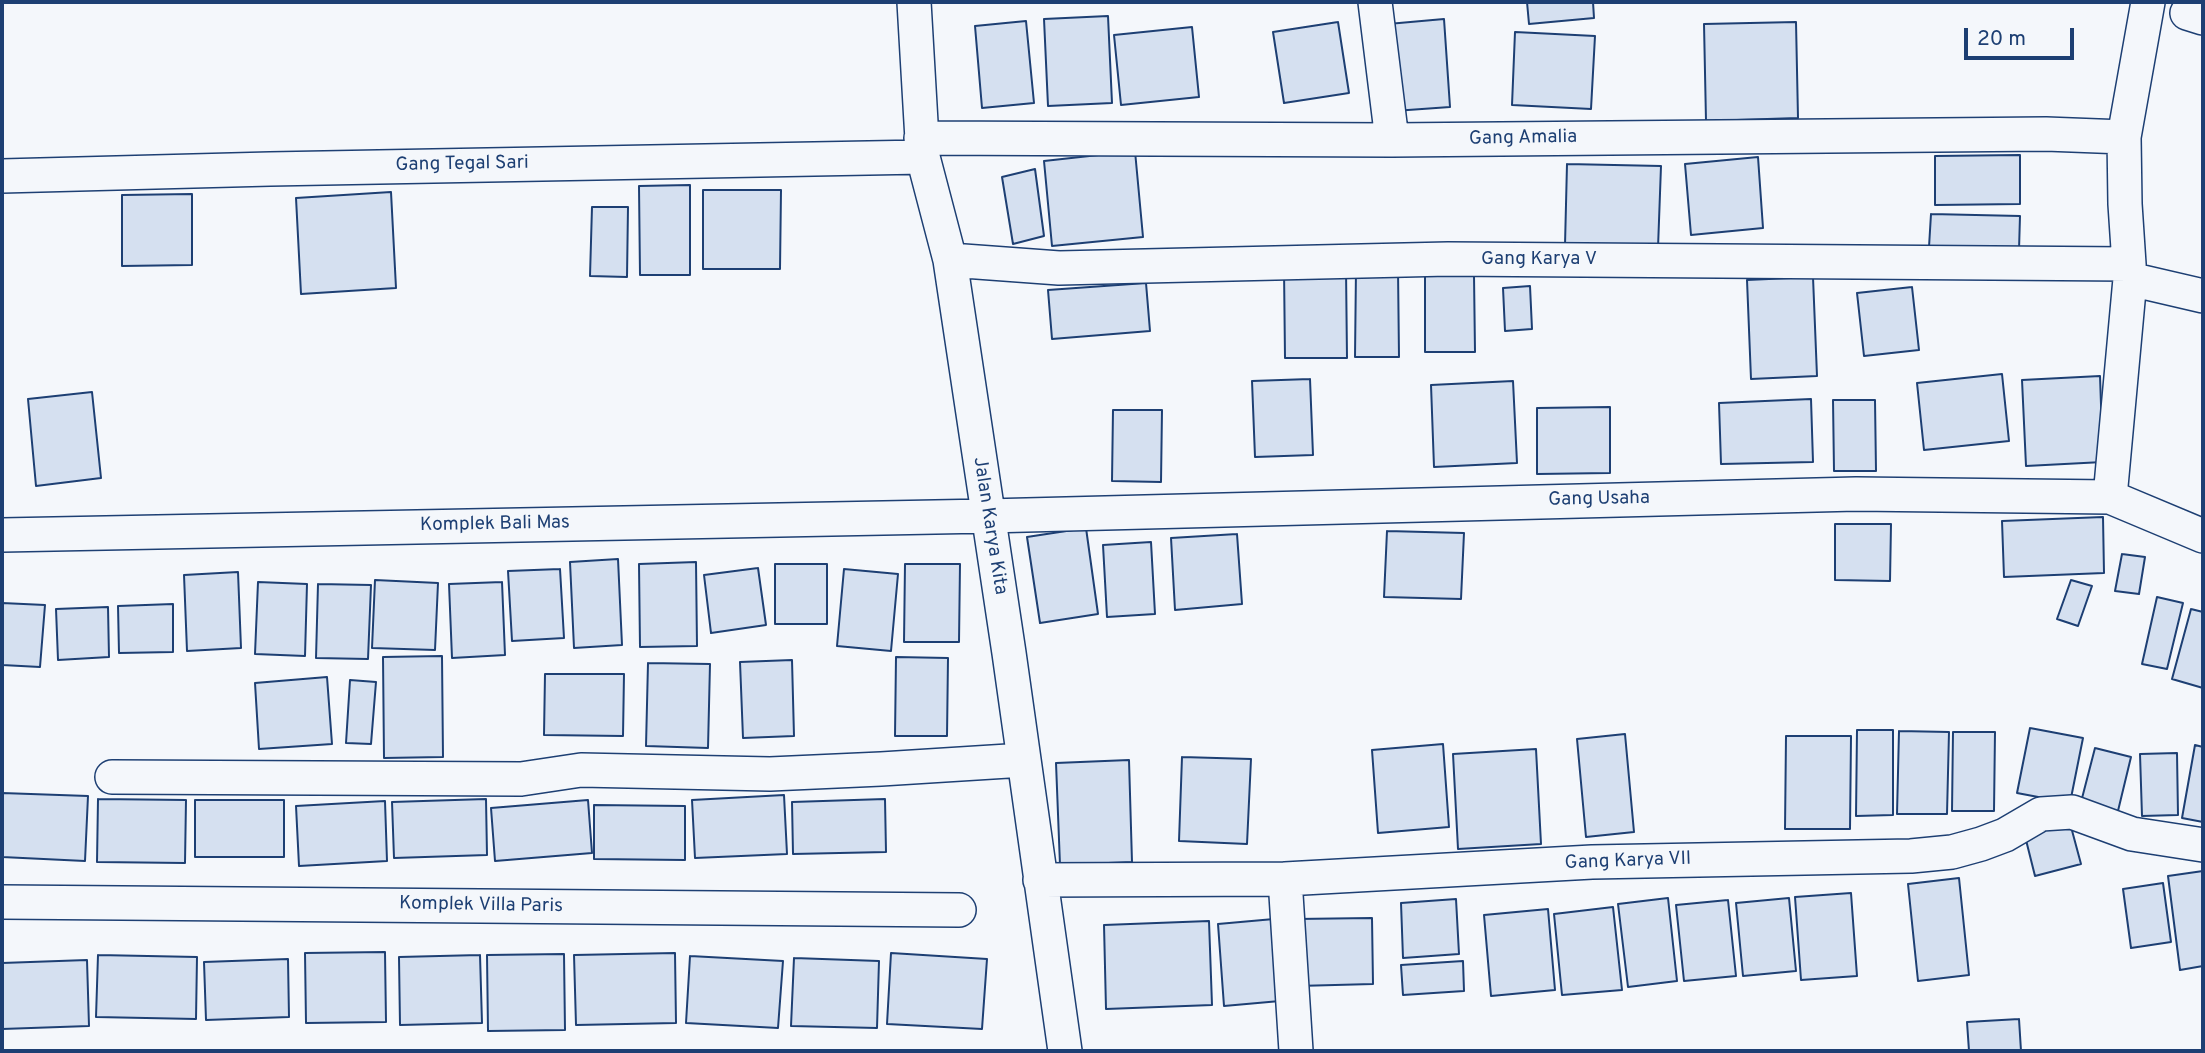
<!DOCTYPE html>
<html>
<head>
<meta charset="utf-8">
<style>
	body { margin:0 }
	#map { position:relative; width:2205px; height:1053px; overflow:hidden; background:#f4f7fb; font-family:Overpass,sans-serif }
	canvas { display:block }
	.frame { position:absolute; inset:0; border:4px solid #1d3f73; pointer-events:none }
	.scale { position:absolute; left:1964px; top:28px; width:110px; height:32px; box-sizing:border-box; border:4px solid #1d3f73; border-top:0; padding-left:9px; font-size:21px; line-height:24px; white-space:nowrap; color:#1d3f73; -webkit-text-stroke:5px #f4f7fb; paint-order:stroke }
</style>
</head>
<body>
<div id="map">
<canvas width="2205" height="1053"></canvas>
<div class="frame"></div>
<div class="scale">20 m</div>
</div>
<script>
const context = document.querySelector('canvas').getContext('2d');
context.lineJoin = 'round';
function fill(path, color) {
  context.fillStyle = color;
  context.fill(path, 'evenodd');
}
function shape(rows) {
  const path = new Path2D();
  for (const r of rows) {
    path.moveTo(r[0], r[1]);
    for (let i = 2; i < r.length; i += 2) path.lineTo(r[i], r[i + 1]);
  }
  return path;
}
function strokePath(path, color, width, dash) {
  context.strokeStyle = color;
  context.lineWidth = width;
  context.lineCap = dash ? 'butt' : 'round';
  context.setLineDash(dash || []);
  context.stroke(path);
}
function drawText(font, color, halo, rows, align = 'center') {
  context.font = font + ' Overpass,sans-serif';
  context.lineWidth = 5;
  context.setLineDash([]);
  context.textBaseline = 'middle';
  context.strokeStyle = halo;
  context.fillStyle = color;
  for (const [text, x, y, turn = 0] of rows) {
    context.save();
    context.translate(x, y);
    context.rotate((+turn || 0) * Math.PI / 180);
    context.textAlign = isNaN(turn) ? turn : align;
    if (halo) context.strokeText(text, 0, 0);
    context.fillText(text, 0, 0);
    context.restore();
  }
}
const building = shape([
	[1527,2,1593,2,1594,18,1529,24,1527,2],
	[1108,16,1112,103,1048,106,1044,19,1108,16],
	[1444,19,1450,107,1394,111,1388,24,1444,19],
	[1026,21,1034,103,982,108,975,26,1026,21],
	[1338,22,1349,93,1284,103,1273,32,1338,22],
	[1796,22,1798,118,1706,121,1704,24,1796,22],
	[1192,27,1199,97,1121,105,1114,35,1192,27],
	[1515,32,1595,36,1591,109,1512,105,1515,32],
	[1135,151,1143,237,1052,246,1044,161,1135,151],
	[2020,155,2020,204,1935,205,1935,156,2020,155],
	[1758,157,1763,228,1691,235,1685,164,1758,157],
	[1567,164,1661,166,1658,248,1565,245,1567,164],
	[1035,169,1044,236,1013,244,1002,177,1035,169],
	[690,185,690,275,640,275,639,186,690,185],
	[703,190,781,190,780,269,703,269,703,190],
	[391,192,396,288,301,294,296,198,391,192],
	[192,194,192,265,122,266,122,195,192,194],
	[592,207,628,207,627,277,590,276,592,207],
	[1931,214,2020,216,2019,250,1929,247,1931,214],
	[1284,269,1346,269,1347,358,1285,358,1284,269],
	[1356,269,1398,269,1399,357,1355,357,1356,269],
	[1474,275,1475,352,1425,352,1425,276,1474,275],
	[1813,277,1817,376,1751,379,1747,280,1813,277],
	[1146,283,1150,331,1052,339,1048,290,1146,283],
	[1530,286,1532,329,1505,331,1503,288,1530,286],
	[1912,287,1919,350,1864,356,1857,293,1912,287],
	[2002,374,2009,441,1924,450,1917,383,2002,374],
	[2100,376,2103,462,2026,466,2022,380,2100,376],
	[1310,379,1313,455,1255,457,1252,381,1310,379],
	[1513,381,1517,463,1434,467,1431,385,1513,381],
	[92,392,101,478,36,486,28,399,92,392],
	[1811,399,1813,462,1721,464,1719,403,1811,399],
	[1833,400,1875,400,1876,471,1834,471,1833,400],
	[1610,407,1610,473,1537,474,1537,408,1610,407],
	[1113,410,1162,410,1161,482,1112,481,1113,410],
	[2103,517,2104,573,2004,577,2002,521,2103,517],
	[1835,524,1891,524,1890,581,1835,580,1835,524],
	[1086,528,1098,614,1040,623,1027,537,1086,528],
	[1387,531,1464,533,1461,599,1384,597,1387,531],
	[1237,534,1242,604,1175,610,1171,538,1237,534],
	[1151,542,1155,614,1107,617,1103,545,1151,542],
	[2122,554,2145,557,2139,594,2115,591,2122,554],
	[618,559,622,645,574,648,570,562,618,559],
	[696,562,697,646,640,647,639,564,696,562],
	[775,564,827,564,827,624,775,624,775,564],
	[905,564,960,564,959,642,904,642,905,564],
	[758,568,766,625,711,633,704,575,758,568],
	[560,569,564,638,512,641,508,571,560,569],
	[844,569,898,574,891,651,837,646,844,569],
	[238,572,241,648,187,651,184,575,238,572],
	[375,580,438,583,435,650,372,648,375,580],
	[2071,580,2092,586,2078,626,2057,619,2071,580],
	[258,582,307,584,305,656,255,654,258,582],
	[502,582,505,655,452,658,449,584,502,582],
	[318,584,371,585,368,659,316,658,318,584],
	[2157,597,2183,603,2167,669,2142,664,2157,597],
	[2,603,45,605,40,667,2,665,2,603],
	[173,604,173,652,119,653,118,606,173,604],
	[108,607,109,657,58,660,56,609,108,607],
	[2191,609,2203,612,2203,688,2172,679,2191,609],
	[442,656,443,757,384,758,383,657,442,656],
	[896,657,948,658,947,736,895,736,896,657],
	[792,660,794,736,743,738,740,662,792,660],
	[648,663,710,664,708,748,646,746,648,663],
	[545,674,624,674,623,736,544,735,545,674],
	[327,677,332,744,259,749,255,683,327,677],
	[350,680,376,682,371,744,346,743,350,680],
	[2030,728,2083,738,2070,803,2017,793,2030,728],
	[1857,730,1893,730,1893,815,1856,816,1857,730],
	[1899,731,1949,732,1947,814,1897,814,1899,731],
	[1953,732,1995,732,1994,811,1952,811,1953,732],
	[1625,734,1634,832,1586,837,1577,739,1625,734],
	[1786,736,1851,736,1850,829,1785,829,1786,736],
	[1443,744,1449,827,1378,833,1372,750,1443,744],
	[2195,745,2203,747,2203,822,2182,818,2195,745],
	[2095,748,2131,757,2117,815,2080,806,2095,748],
	[1536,749,1541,844,1458,849,1453,754,1536,749],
	[2177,753,2178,815,2142,816,2140,754,2177,753],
	[1182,757,1251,759,1247,844,1179,841,1182,757],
	[1129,760,1132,862,1060,865,1056,763,1129,760],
	[2,793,88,796,85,861,2,857,2,793],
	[784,795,787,854,695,858,692,800,784,795],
	[98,799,186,800,185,863,97,862,98,799],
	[486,799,487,855,394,858,392,802,486,799],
	[885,799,886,852,793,854,792,802,885,799],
	[195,800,284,800,284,857,195,857,195,800],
	[588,800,592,853,495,861,491,808,588,800],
	[385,801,387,861,299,866,296,806,385,801],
	[594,805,685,806,685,860,594,859,594,805],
	[2070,823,2081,864,2035,876,2025,836,2070,823],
	[2203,871,2203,966,2180,970,2168,876,2203,871],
	[1959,878,1969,975,1918,981,1908,884,1959,878],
	[2163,883,2171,942,2131,948,2123,889,2163,883],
	[1851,893,1857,976,1801,980,1795,897,1851,893],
	[1668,898,1677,981,1628,987,1618,904,1668,898],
	[1789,898,1796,971,1743,976,1736,903,1789,898],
	[1456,899,1459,954,1403,958,1401,903,1456,899],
	[1728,900,1736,976,1684,981,1676,905,1728,900],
	[1613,907,1622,990,1562,995,1554,914,1613,907],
	[1548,909,1555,990,1491,996,1484,915,1548,909],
	[1372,918,1373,984,1297,986,1296,919,1372,918],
	[1274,919,1280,1001,1224,1006,1218,924,1274,919],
	[1209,921,1212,1005,1106,1009,1104,925,1209,921],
	[385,952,386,1022,306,1023,305,953,385,952],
	[675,953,676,1023,576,1025,574,955,675,953],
	[891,953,987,959,982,1029,887,1024,891,953],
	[564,954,565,1030,488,1031,487,955,564,954],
	[98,955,197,957,196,1019,96,1017,98,955],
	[480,955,482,1023,400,1025,399,957,480,955],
	[690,956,783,961,778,1028,686,1023,690,956],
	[794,958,879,961,877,1028,791,1026,794,958],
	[288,959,289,1017,206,1020,204,962,288,959],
	[87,960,89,1026,2,1029,2,963,87,960],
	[1463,961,1464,991,1403,995,1401,965,1463,961],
	[2019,1019,2021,1051,1969,1051,1967,1022,2019,1019]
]);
const minor = shape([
	[914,2,923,157,950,260,1009,653,1065,1051],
	[1375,2,1392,140],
	[2187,13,2203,18],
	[921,138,1392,140,2046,134,2124,137],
	[2,176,270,169,923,157],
	[950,260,1059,268,1448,259,2128,264],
	[2130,279,2203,296],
	[2110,497,2130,279,2125,204,2124,137,2148,2],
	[2,535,987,516,1856,494,2110,497,2203,536],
	[112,777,521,779,581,770,770,774,881,769,1024,760],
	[1285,879,1296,1051],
	[1040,880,1285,879,1592,862,1911,856,1952,852,1981,844,2005,835,2041,814,2072,812,2132,834,2203,845],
	[2,902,959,910]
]);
const streetNames = [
	["Gang Amalia",1523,139,-1],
	["Gang Tegal Sari",462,165,-1],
	["Gang Karya V",1539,260],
	["Gang Usaha",1599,500,-1],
	["Komplek Bali Mas",495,525,-1],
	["Jalan Karya Kita",989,526,81],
	["Gang Karya VII",1628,862,-2],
	["Komplek Villa Paris",481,906,1]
];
fill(building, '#d5e0f0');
strokePath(building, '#1d3f73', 2);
strokePath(minor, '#1d3f73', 36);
strokePath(minor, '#f4f7fb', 33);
drawText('19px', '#1d3f73', '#f4f7fb', streetNames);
</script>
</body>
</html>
